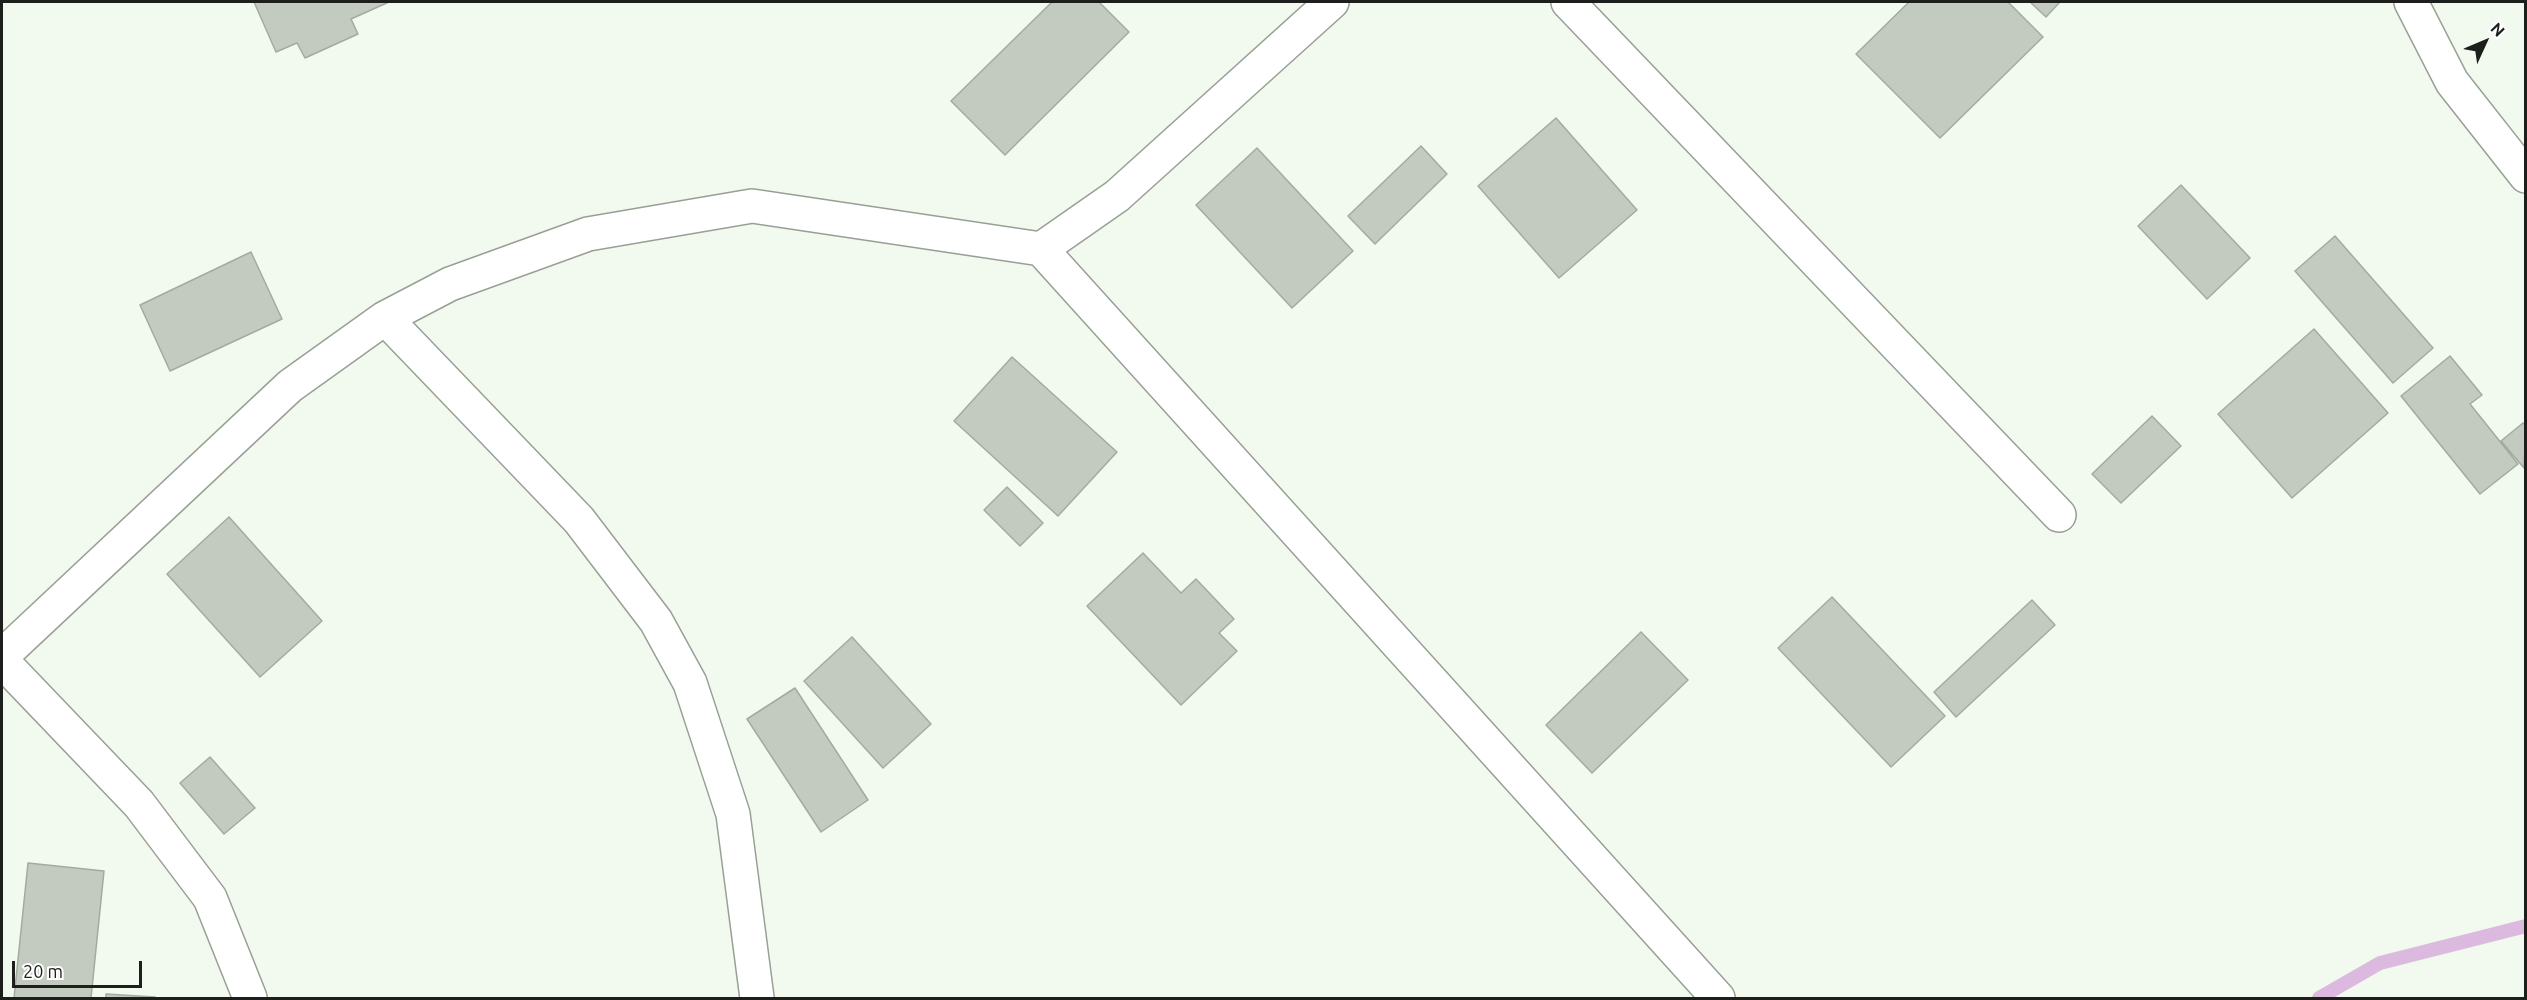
<!DOCTYPE html>
<html>
<head>
<meta charset="utf-8">
<style>
	body { margin:0 }
	#map { position:relative; width:2527px; height:1000px; overflow:hidden; background:#f2faef; font-family:Ubuntu,sans-serif }
	canvas { display:block }
	.frame { position:absolute; inset:0; border:3px solid #1d1f1c; pointer-events:none }
	.north { position:absolute; left:2455px; top:12px; width:60px; height:60px; -webkit-text-stroke:4px #fff; paint-order:stroke; rotate:46deg; font-size:16px; font-weight:700; line-height:24px; text-align:center; color:#1d1f1c }
	.north::after { content:''; display:block; margin:auto; width:21px; height:27px; background:#1d1f1c; clip-path:polygon(50% 0,100% 100%,50% 72%,0 100%) }
	.scale { position:absolute; left:12px; top:961px; width:130px; height:27px; box-sizing:border-box; border:3px solid #1d1f1c; border-top:0; padding-left:8px; font-size:18px; line-height:21px; white-space:nowrap; color:#1d1f1c; -webkit-text-stroke:4px #fff; paint-order:stroke }
</style>
</head>
<body>
<div id="map">
<canvas width="2527" height="1000"></canvas>
<div class="frame"></div>
<div class="north">N</div>
<div class="scale">20 m</div>
</div>
<script>
const context = document.querySelector('canvas').getContext('2d');
context.lineJoin = 'round';
function shape(rows) {
  const path = new Path2D();
  for (const r of rows) {
    path.moveTo(r[0], r[1]);
    for (let i = 2; i < r.length; i += 2) path.lineTo(r[i], r[i + 1]);
  }
  return path;
}
function strokePath(path, color, width, dash) {
  context.strokeStyle = color;
  context.lineWidth = width;
  context.lineCap = dash ? 'butt' : 'round';
  context.setLineDash(dash || []);
  context.stroke(path);
}
function fill(path, color) {
  context.fillStyle = color;
  context.fill(path, 'evenodd');
}
const stream = shape([
	[2319,998,2380,963,2526,926]
]);
const building = shape([
	[254,2,389,2,351,19,358,34,305,58,297,43,276,52,254,2],
	[1052,2,1099,2,1129,32,1005,155,951,101,1052,2],
	[1909,2,2008,2,2043,37,1940,138,1856,54,1909,2],
	[2030,2,2060,2,2046,17,2030,2],
	[1556,118,1637,210,1559,278,1478,186,1556,118],
	[1421,146,1447,174,1375,244,1348,216,1421,146],
	[1257,148,1353,251,1292,308,1196,205,1257,148],
	[2181,185,2250,258,2207,299,2138,226,2181,185],
	[2335,236,2433,348,2393,383,2295,271,2335,236],
	[251,252,282,319,170,371,140,305,251,252],
	[2314,329,2388,413,2292,498,2218,414,2314,329],
	[2450,356,2482,395,2470,404,2518,464,2480,494,2401,396,2450,356],
	[1012,357,1117,452,1058,516,954,421,1012,357],
	[2152,416,2181,446,2121,503,2092,474,2152,416],
	[2523,423,2526,426,2524,468,2501,441,2523,423],
	[1007,487,1043,523,1020,546,984,510,1007,487],
	[229,517,322,621,260,677,167,574,229,517],
	[1143,553,1181,593,1196,579,1234,619,1219,633,1237,651,1181,705,1087,606,1143,553],
	[1832,597,1945,716,1891,767,1778,648,1832,597],
	[2032,600,2055,625,1956,717,1934,692,2032,600],
	[1641,632,1688,680,1592,773,1546,725,1641,632],
	[852,637,931,724,883,768,804,681,852,637],
	[795,688,868,800,821,832,747,719,795,688],
	[210,757,255,808,224,834,180,783,210,757],
	[28,863,104,871,91,998,14,998,28,863],
	[106,994,155,997,155,998,106,998,106,994]
]);
const minor = shape([
	[1568,2,2059,515],
	[2411,2,2452,82,2526,176],
	[1041,249,1718,998],
	[385,318,579,520,656,621,690,683,733,814,757,998],
	[2,656,290,386,385,318,450,284,588,234,752,206,1041,249,1117,196,1332,2],
	[2,661,139,804,210,898,250,998]
]);
strokePath(stream, '#dcb9de', 14);
fill(building, '#c3cac0');
strokePath(building, '#a3aaa0', 1.5);
strokePath(minor, '#98a096', 36);
strokePath(minor, '#fff', 33);
</script>
</body>
</html>
